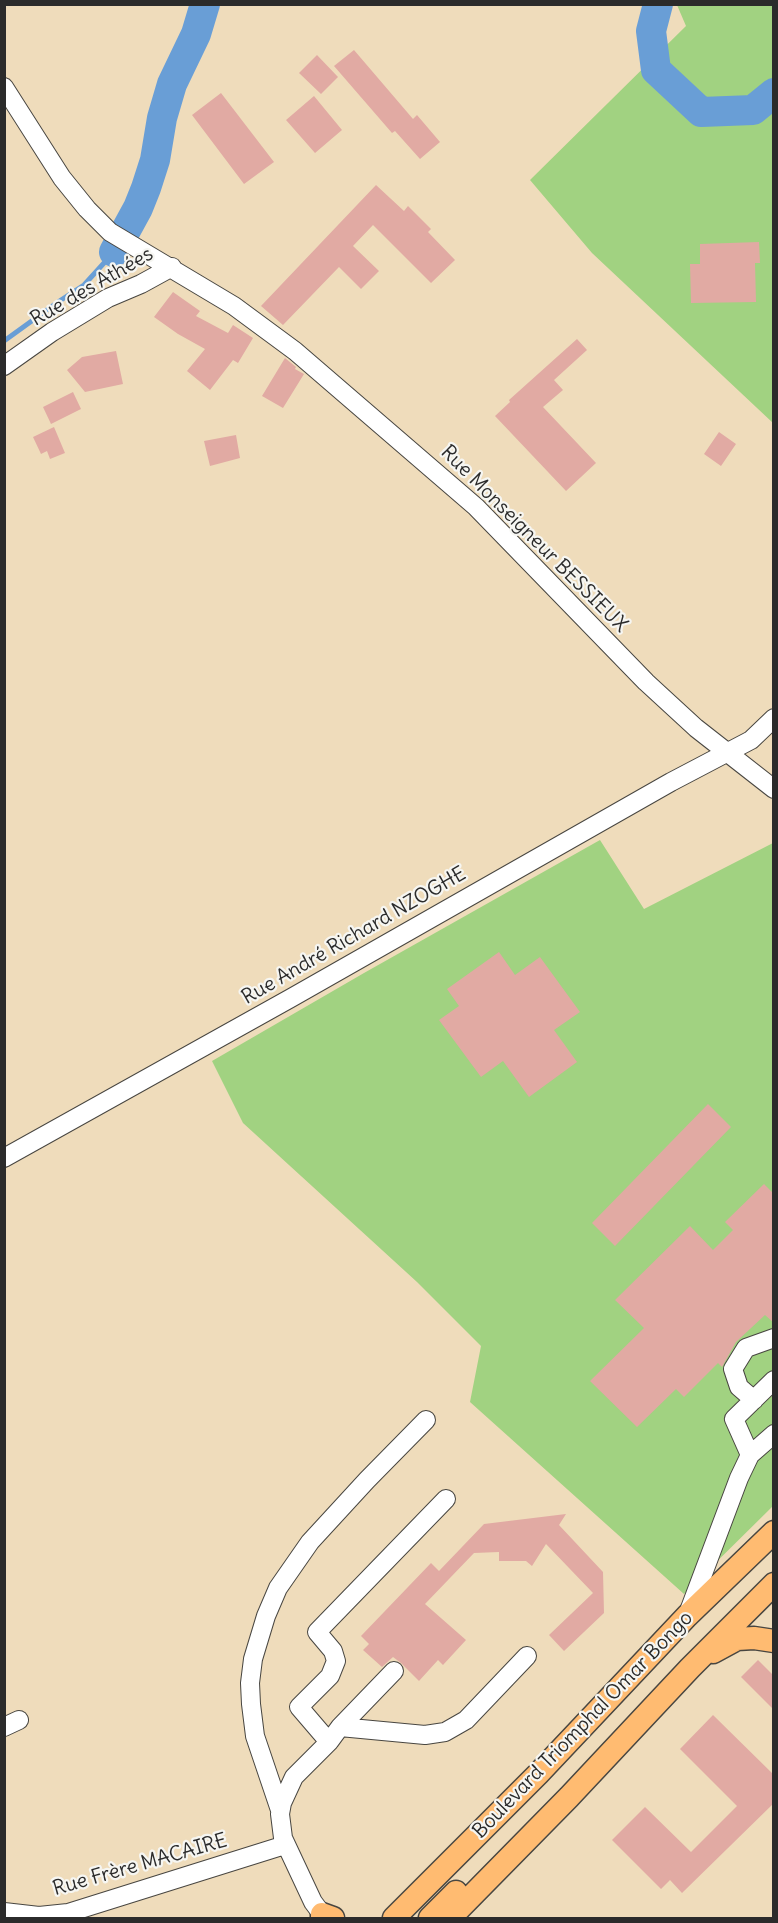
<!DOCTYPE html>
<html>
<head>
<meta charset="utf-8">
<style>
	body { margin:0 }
	#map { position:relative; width:778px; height:1923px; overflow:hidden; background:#efdcbb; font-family:Delius,sans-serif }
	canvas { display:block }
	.frame { position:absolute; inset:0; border:6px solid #2b2b2b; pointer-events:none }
</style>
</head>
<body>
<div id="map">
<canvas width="778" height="1923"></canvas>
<div class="frame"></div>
</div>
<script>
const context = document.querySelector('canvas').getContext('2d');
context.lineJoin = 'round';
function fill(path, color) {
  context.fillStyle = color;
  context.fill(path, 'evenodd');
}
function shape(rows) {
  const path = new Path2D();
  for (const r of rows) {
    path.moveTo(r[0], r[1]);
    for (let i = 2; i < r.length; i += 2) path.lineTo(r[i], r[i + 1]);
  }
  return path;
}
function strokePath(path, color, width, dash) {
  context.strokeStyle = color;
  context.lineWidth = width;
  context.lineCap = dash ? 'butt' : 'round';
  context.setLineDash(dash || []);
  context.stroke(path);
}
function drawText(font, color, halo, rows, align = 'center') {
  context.font = font + ' Delius,sans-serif';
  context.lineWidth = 4.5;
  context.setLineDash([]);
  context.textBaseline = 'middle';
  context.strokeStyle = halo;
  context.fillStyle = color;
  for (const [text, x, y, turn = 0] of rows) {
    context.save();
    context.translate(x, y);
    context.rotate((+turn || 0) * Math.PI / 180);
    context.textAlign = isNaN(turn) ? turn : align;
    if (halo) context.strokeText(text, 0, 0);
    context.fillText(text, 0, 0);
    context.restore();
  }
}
const green = shape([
	[677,5,773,5,773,423,592,253,530,180,686,26],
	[600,840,644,909,773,843,773,1506,684,1594,470,1402,481,1346,417,1282,243,1123,212,1061,364,973]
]);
const stream = shape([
	[4,341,58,302,84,285,114,252]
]);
const river = shape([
	[658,4,651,31,656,70,701,112,753,110,774,93],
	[114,252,138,208,146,188,155,160,162,118,172,84,196,34,205,4]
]);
const building = shape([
	[354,50,413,119,417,115,440,142,420,159,395,131,392,133,334,66],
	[317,55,338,77,321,94,299,73],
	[221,93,274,162,244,184,192,115],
	[314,96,342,130,315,153,286,120],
	[376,185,404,211,408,206,431,229,428,232,455,260,431,283,373,225,353,246,379,271,361,289,339,267,283,325,261,306],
	[759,242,760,263,755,263,756,302,691,303,690,264,700,264,700,244],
	[173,292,200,311,196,316,228,333,233,325,253,338,238,363,233,360,210,390,187,371,205,349,178,334,154,317],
	[577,339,587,350,554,380,563,390,543,407,596,463,566,491,495,416,510,402,509,400],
	[116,351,123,384,85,392,67,370,82,357],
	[285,358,296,367,295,369,304,374,283,408,262,396],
	[73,392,81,409,51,424,43,407],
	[54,427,65,453,50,459,47,451,41,454,33,437],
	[719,432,736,444,721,466,704,454],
	[236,435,240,458,210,466,204,441],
	[499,952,515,975,540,957,580,1012,554,1030,577,1062,529,1097,503,1061,481,1077,439,1020,459,1006,447,989],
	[708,1104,731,1127,615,1246,592,1223],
	[764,1184,774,1194,774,1323,765,1315,736,1342,722,1367,718,1363,684,1397,676,1389,637,1427,590,1381,644,1328,615,1300,690,1226,713,1250,733,1230,725,1222],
	[566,1514,559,1525,603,1572,604,1613,564,1651,549,1635,593,1593,546,1544,532,1566,526,1561,499,1561,499,1552,474,1553,425,1604,466,1640,443,1665,438,1660,419,1681,401,1663,393,1657,382,1667,363,1650,369,1644,361,1636,431,1563,439,1571,484,1524],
	[758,1660,774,1676,774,1710,741,1677],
	[713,1715,774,1775,774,1803,682,1893,670,1880,661,1889,612,1840,645,1807,691,1852,737,1806,680,1749]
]);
const minor = shape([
	[4,87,62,178,87,209,110,232,234,306,295,351,476,507,646,682,696,728,774,789],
	[4,366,52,332,108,298,141,284,172,267],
	[4,1158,291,998,671,782,751,740,774,718],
	[754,1400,739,1387,733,1369,746,1348,774,1338],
	[750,1455,734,1419,774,1380],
	[689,1611,739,1478,750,1455,774,1434],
	[4,1727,19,1720],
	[340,1727,425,1735,445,1732,466,1720,527,1656],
	[329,1742,299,1707,330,1676,336,1661,333,1651,317,1632,446,1499],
	[280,1810,255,1736,251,1704,250,1683,253,1659,266,1616,278,1588,310,1542,367,1480,426,1420],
	[4,1912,39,1916,68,1913,285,1845],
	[322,1914,313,1902,283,1838,280,1814,282,1803,294,1777,329,1742,340,1727,394,1671]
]);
const major = shape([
	[713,1652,737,1639,754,1638,774,1641],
	[322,1918,322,1914,333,1918],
	[394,1918,538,1774,687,1616,774,1532],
	[430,1918,456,1892],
	[450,1918,569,1797,690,1668,774,1584]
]);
const streetNames = [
	["Rue des Athées",92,287,-30],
	["Rue Monseigneur BESSIEUX",534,539,45],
	["Rue André Richard NZOGHE",354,936,-30],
	["Boulevard Triomphal Omar Bongo",583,1725,-46],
	["Rue Frère MACAIRE",140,1865,-16]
];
fill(green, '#a1d281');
strokePath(stream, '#699ed6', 5);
strokePath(river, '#699ed6', 30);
fill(building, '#e1aaa3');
strokePath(minor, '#484641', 20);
strokePath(major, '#484641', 25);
strokePath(minor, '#fff', 18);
strokePath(major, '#ffbb71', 22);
drawText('20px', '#2b2b2b', '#f6f6f2', streetNames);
</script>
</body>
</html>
